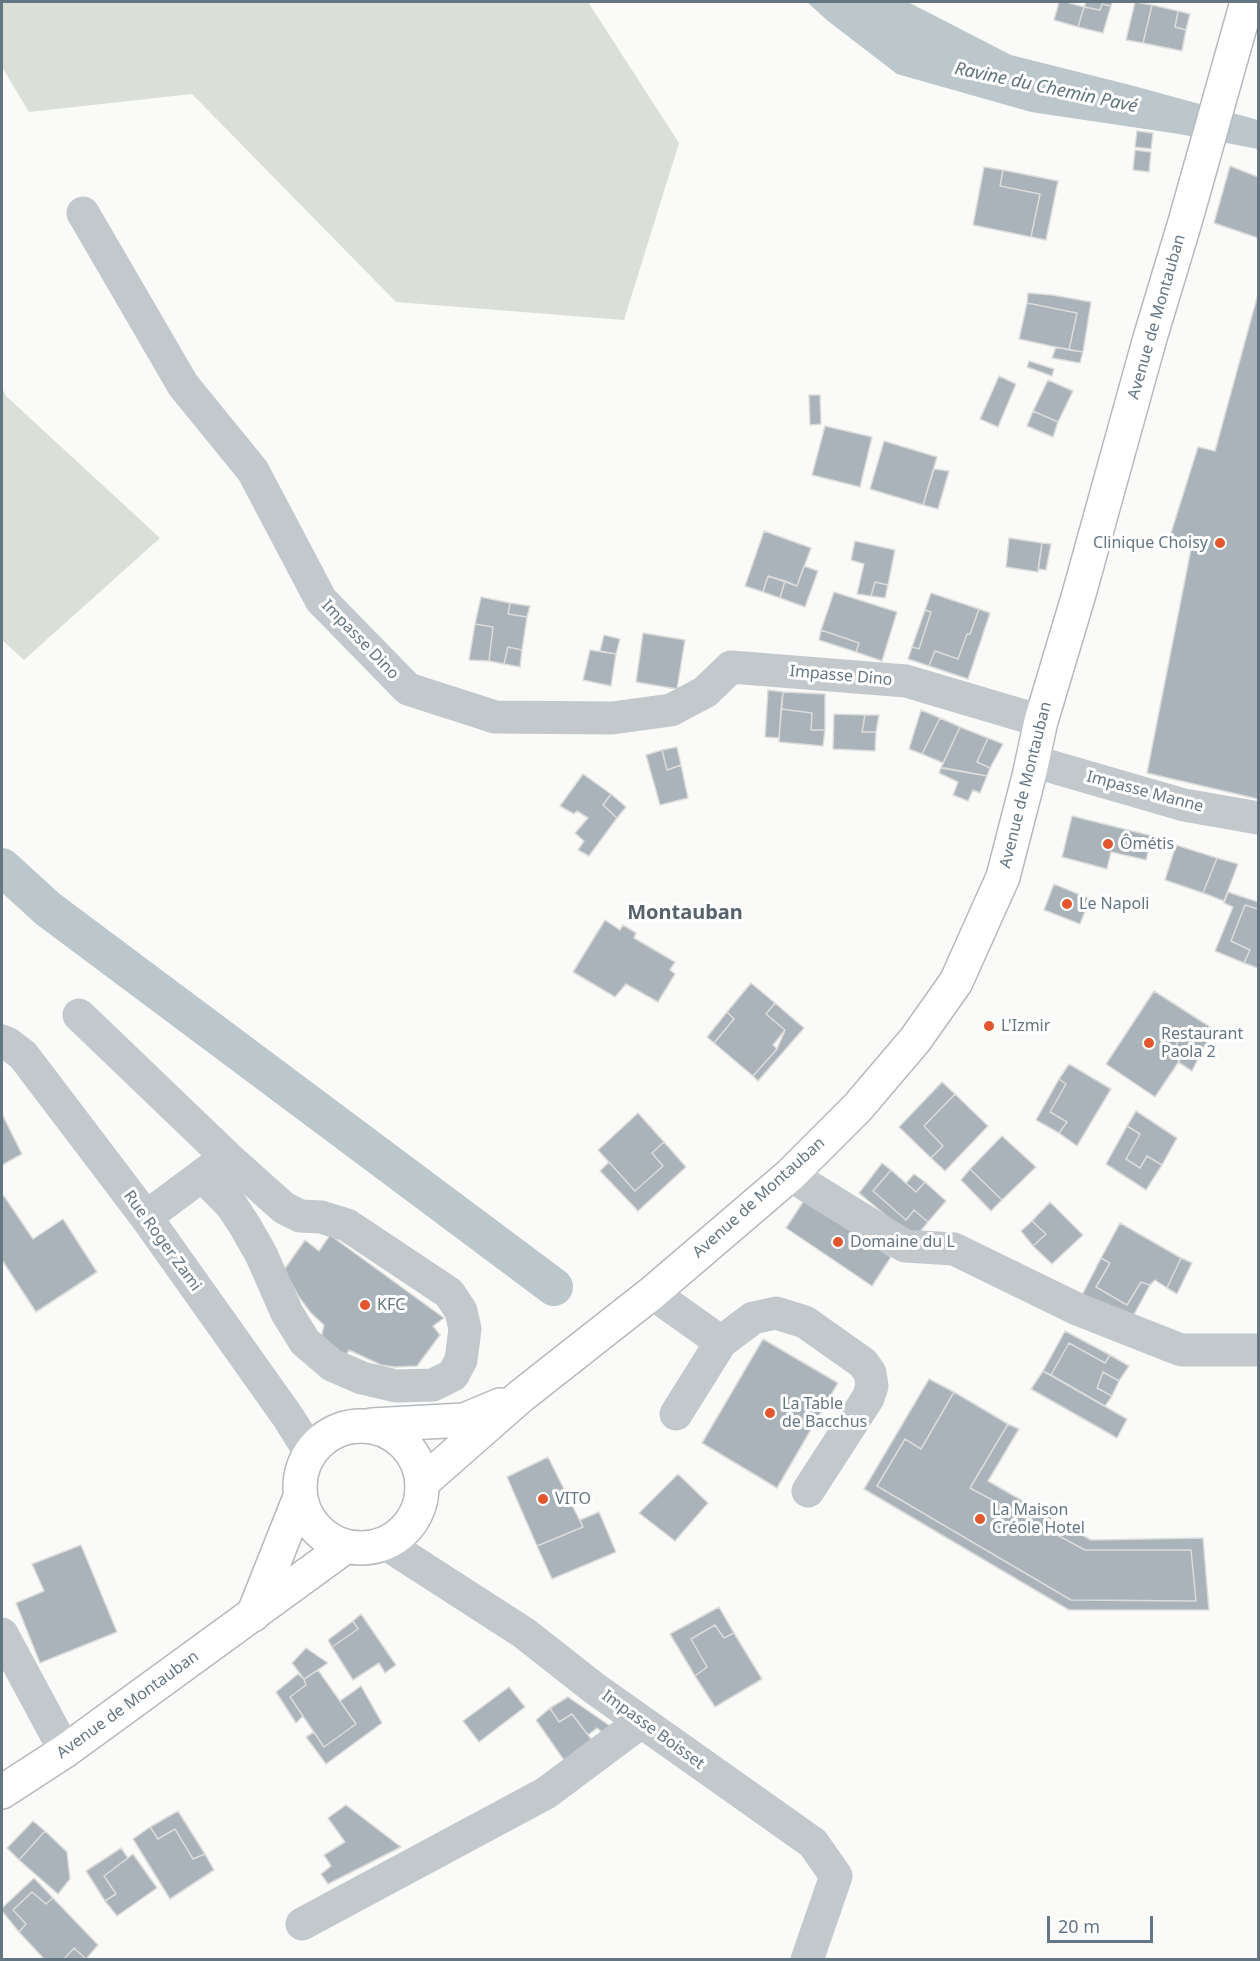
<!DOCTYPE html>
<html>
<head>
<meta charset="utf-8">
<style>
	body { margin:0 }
	#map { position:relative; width:1260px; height:1961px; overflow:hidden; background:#fafaf8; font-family:"Noto Sans",sans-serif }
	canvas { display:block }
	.frame { position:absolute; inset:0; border:3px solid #657683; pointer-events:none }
	.scale { position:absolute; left:1047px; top:1916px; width:106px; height:27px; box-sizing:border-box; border:3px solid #657683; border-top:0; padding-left:8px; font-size:18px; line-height:21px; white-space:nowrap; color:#657683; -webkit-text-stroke:4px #fff; paint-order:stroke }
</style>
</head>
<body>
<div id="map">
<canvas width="1260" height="1961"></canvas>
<div class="frame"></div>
<div class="scale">20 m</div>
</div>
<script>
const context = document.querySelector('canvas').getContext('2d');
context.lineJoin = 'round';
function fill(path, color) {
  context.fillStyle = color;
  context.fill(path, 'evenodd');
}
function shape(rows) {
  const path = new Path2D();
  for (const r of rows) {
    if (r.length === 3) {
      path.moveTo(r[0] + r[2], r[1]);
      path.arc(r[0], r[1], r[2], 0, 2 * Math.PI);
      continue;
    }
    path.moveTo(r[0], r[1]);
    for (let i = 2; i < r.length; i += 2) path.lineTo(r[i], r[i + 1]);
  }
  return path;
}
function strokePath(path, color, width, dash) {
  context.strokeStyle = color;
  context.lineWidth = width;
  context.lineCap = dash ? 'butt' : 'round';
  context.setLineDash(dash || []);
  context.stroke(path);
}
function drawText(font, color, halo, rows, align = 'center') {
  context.font = font + ' "Noto Sans",sans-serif';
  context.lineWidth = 6;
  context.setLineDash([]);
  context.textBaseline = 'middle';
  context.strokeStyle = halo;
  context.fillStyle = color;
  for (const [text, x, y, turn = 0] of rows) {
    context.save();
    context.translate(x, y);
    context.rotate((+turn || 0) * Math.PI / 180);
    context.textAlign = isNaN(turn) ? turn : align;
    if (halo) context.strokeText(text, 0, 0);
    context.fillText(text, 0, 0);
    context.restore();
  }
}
const green = shape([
	[2,2,588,2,679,143,624,320,396,302,192,94,29,112,2,67],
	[2,388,6,396,160,538,24,660,2,640]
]);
const water = shape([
	[807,2,908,2,1011,55,1134,86,1258,120,1258,149,1179,134,1031,112,897,74,828,21]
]);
const canal = shape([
	[2,867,48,909,554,1287]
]);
const building = shape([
	[1059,2,1070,2,1069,3,1084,7,1078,27,1054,20,1059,2],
	[1086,2,1112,2,1111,6,1102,4,1100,10,1084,7,1086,2],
	[1135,2,1152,5,1143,43,1126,40,1135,2],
	[1102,4,1111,6,1103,33,1078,27,1084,7,1100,10,1102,4],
	[1152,5,1178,11,1175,27,1186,30,1182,51,1143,43,1152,5],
	[1178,11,1190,14,1186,30,1175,27,1178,11],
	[1137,131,1153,133,1151,149,1135,147,1137,131],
	[1135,150,1151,152,1149,172,1133,170,1135,150],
	[1230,166,1258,177,1258,238,1214,223,1230,166],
	[984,167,1003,170,1000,186,1040,194,1031,237,973,225,984,167],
	[1003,170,1058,181,1046,240,1031,237,1040,194,1000,186,1003,170],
	[1028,293,1052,295,1091,302,1083,352,1069,350,1077,313,1027,303,1028,293],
	[1258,294,1258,799,1147,773,1191,549,1170,536,1198,447,1215,451,1258,294],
	[1027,303,1077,313,1069,350,1019,339,1027,303],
	[1056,347,1083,352,1080,363,1052,358,1056,347],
	[1029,361,1054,369,1052,376,1027,367,1029,361],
	[999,376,1016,384,998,427,980,419,999,376],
	[1048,380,1073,391,1058,422,1033,411,1048,380],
	[809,395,820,395,821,424,810,425,809,395],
	[1033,411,1058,422,1053,437,1027,426,1033,411],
	[825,426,872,437,860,487,812,475,825,426],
	[884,441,937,457,923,505,870,489,884,441],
	[934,469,949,471,938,509,923,505,934,469],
	[764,531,811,548,797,586,768,576,763,592,745,586,764,531],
	[1009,538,1042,543,1038,572,1006,567,1009,538],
	[855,541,895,550,888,585,875,582,871,596,857,594,864,564,851,560,855,541],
	[1042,543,1051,544,1046,570,1038,569,1042,543],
	[804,566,818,571,805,607,780,598,785,581,797,586,804,566],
	[768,576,785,581,780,598,763,592,768,576],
	[875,582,888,585,885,598,871,596,875,582],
	[834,592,897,612,882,661,856,652,859,643,821,630,834,592],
	[931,593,979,609,970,634,967,634,958,659,935,651,929,666,908,659,912,647,919,649,931,612,925,610,931,593],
	[481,597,510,603,508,614,527,617,522,650,508,647,504,664,489,661,493,627,475,624,481,597],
	[510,603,530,606,527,617,508,614,510,603],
	[979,609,990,613,968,679,929,666,935,651,958,659,967,634,970,634,979,609],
	[925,610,931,612,919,649,912,647,925,610],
	[475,624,493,627,489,661,469,660,475,624],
	[821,630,859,643,856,652,819,640,821,630],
	[643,633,685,640,677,689,636,682,643,633],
	[604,635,620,639,616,654,600,651,604,635],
	[508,647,522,650,520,667,504,664,508,647],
	[590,650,616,654,611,686,583,680,590,650],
	[768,690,783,692,779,738,765,737,768,690],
	[783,692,825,694,825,730,811,730,812,713,781,709,783,692],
	[781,709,812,713,811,730,825,730,823,746,779,742,781,709],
	[921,710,940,718,922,754,909,749,921,710],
	[834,714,865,715,862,732,876,732,875,751,833,749,834,714],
	[865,715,879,715,876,732,862,732,865,715],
	[940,718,960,727,943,763,922,754,940,718],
	[960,727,988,738,977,762,990,768,987,776,941,768,960,727],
	[988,738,1003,744,990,768,977,762,988,738],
	[677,747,681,765,667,770,662,750,677,747],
	[662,750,667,770,681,765,688,798,660,805,646,755,662,750],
	[941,768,945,768,987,776,980,793,973,790,968,801,953,795,958,782,939,773,941,768],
	[583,774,611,794,603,805,617,818,589,856,578,850,584,841,575,833,588,818,577,811,574,814,560,806,583,774],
	[611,794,626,807,617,818,603,805,611,794],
	[1072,816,1152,836,1146,860,1111,852,1107,869,1062,857,1072,816],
	[1176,845,1217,858,1203,893,1165,880,1176,845],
	[1217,858,1238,864,1224,901,1203,893,1217,858],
	[1054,884,1090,899,1080,924,1044,910,1054,884],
	[1228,892,1258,902,1258,909,1245,905,1231,941,1250,950,1244,963,1215,951,1233,907,1224,903,1228,892],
	[1245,905,1258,909,1258,968,1244,963,1250,950,1231,941,1245,905],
	[605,920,620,930,623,925,636,933,634,938,675,962,670,970,675,974,658,1002,626,984,615,997,573,972,605,920],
	[751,983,775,1003,766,1014,785,1030,773,1045,777,1049,753,1076,714,1043,734,1019,727,1012,751,983],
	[1154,991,1215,1030,1202,1051,1181,1036,1174,1049,1184,1054,1155,1097,1106,1064,1154,991],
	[775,1003,804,1028,758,1081,753,1076,777,1049,785,1030,766,1014,775,1003],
	[727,1012,734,1019,714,1043,707,1037,727,1012],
	[1181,1036,1202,1051,1192,1071,1178,1062,1184,1054,1174,1049,1181,1036],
	[1069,1064,1111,1089,1077,1146,1059,1133,1067,1122,1050,1112,1066,1084,1059,1079,1069,1064],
	[1059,1079,1066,1084,1050,1112,1067,1122,1059,1133,1036,1120,1059,1079],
	[942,1082,955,1094,924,1126,943,1146,931,1158,899,1127,942,1082],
	[955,1094,988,1126,945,1171,931,1158,943,1146,924,1126,955,1094],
	[1136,1111,1177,1138,1162,1165,1147,1156,1140,1168,1126,1159,1140,1134,1127,1126,1136,1111],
	[638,1113,664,1142,652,1153,663,1166,635,1191,598,1150,638,1113],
	[2,1114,22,1154,2,1165,2,1114],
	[1127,1126,1140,1134,1126,1159,1140,1168,1147,1156,1162,1165,1146,1190,1106,1164,1127,1126],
	[1002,1136,1036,1167,1002,1200,970,1169,1002,1136],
	[664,1142,686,1167,638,1211,600,1171,609,1162,635,1191,663,1166,652,1153,664,1142],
	[882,1163,891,1170,873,1191,906,1220,914,1210,928,1222,914,1239,859,1193,882,1163],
	[970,1169,1002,1200,991,1211,961,1180,970,1169],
	[891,1170,916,1192,925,1182,946,1201,928,1222,914,1210,906,1220,873,1191,891,1170],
	[914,1174,925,1182,916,1192,906,1183,914,1174],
	[4,1196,33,1239,63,1219,97,1272,36,1312,2,1260,2,1197,4,1196],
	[805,1199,891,1257,872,1286,786,1228,805,1199],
	[1050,1202,1083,1235,1052,1264,1033,1246,1046,1234,1032,1221,1050,1202],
	[1032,1221,1046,1234,1033,1246,1021,1231,1032,1221],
	[1120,1223,1181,1258,1167,1288,1155,1280,1150,1285,1141,1282,1127,1305,1096,1287,1110,1263,1101,1258,1120,1223],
	[330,1235,444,1318,433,1326,440,1335,417,1366,395,1367,381,1365,349,1350,345,1357,321,1339,324,1325,311,1313,299,1297,284,1270,305,1240,319,1251,330,1235],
	[1101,1258,1110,1263,1096,1287,1127,1305,1141,1282,1150,1285,1131,1320,1082,1295,1101,1258],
	[1181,1258,1192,1263,1177,1294,1167,1288,1181,1258],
	[1065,1331,1110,1355,1105,1363,1069,1343,1051,1375,1043,1371,1065,1331],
	[763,1339,838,1383,777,1488,702,1443,763,1339],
	[1069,1343,1105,1363,1110,1355,1129,1366,1119,1381,1103,1372,1097,1388,1112,1396,1105,1406,1051,1375,1069,1343],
	[1043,1371,1127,1419,1117,1438,1031,1389,1043,1371],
	[1103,1372,1119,1381,1112,1396,1097,1388,1103,1372],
	[929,1379,954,1392,921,1449,905,1439,877,1486,1071,1600,1196,1601,1191,1550,1085,1550,970,1488,1008,1424,1019,1429,988,1481,1091,1540,1203,1538,1209,1610,1069,1610,864,1489,929,1379],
	[954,1392,1008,1424,970,1488,1085,1550,1191,1550,1196,1601,1071,1600,877,1486,905,1439,921,1449,954,1392],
	[548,1457,583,1527,537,1546,507,1477,548,1457],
	[678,1474,708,1503,675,1541,639,1513,678,1474],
	[599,1512,616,1552,552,1579,537,1546,583,1527,580,1520,599,1512],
	[81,1545,117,1632,40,1663,16,1603,44,1591,32,1564,81,1545],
	[719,1607,734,1633,724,1638,715,1625,691,1639,707,1667,695,1676,670,1634,719,1607],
	[361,1614,396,1665,385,1673,379,1663,353,1680,332,1647,358,1629,353,1621,361,1614],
	[353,1621,358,1629,332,1647,328,1640,353,1621],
	[715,1625,724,1638,734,1633,762,1679,715,1707,695,1676,707,1667,691,1639,715,1625],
	[306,1648,328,1663,304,1679,292,1663,306,1648],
	[318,1670,356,1724,324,1747,290,1697,306,1685,304,1679,318,1670],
	[298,1674,304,1679,306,1685,290,1697,303,1716,296,1723,276,1692,298,1674],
	[361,1686,382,1723,326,1764,306,1737,314,1732,324,1747,356,1724,340,1701,361,1686],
	[509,1687,525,1707,479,1742,463,1721,509,1687],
	[568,1697,616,1730,607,1736,597,1728,588,1735,572,1714,559,1722,550,1708,568,1697],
	[550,1708,559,1722,572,1714,594,1743,566,1763,536,1720,550,1708],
	[346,1805,401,1847,328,1884,321,1874,331,1866,324,1855,345,1842,328,1818,346,1805],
	[178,1811,205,1854,193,1859,175,1829,158,1839,150,1827,178,1811],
	[33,1821,45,1831,19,1860,7,1848,33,1821],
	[150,1827,158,1839,175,1829,193,1859,205,1854,214,1870,170,1899,133,1839,150,1827],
	[45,1831,67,1852,70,1879,58,1894,19,1860,45,1831],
	[121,1848,128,1858,104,1876,116,1894,105,1901,86,1871,121,1848],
	[133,1854,157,1888,117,1916,105,1901,116,1894,104,1876,133,1854],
	[34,1878,53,1898,46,1904,32,1892,13,1910,26,1924,19,1932,2,1911,2,1908,34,1878],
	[32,1892,46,1904,53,1898,98,1945,86,1959,74,1948,63,1960,45,1960,19,1932,26,1924,13,1910,32,1892],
	[74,1948,86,1959,86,1960,63,1960,74,1948]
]);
const minor = shape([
	[83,213,183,385,253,471,321,600,408,689,495,717,612,718,671,710,705,692,731,667,906,681,1041,721],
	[1032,761,1184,805,1258,818],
	[79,1015,227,1157,284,1208,300,1216,321,1217,347,1225,449,1293,461,1311,465,1329,461,1360,453,1375,433,1385,396,1386,362,1378,332,1365,305,1342,287,1313,261,1254,245,1226,232,1206,202,1175],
	[2,1041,7,1043,23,1055,146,1217,288,1417,310,1452],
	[790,1175,905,1246,954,1249,1077,1309,1181,1350,1258,1350],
	[146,1217,220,1162],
	[652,1293,721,1342,676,1414],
	[721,1342,753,1318,776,1313,805,1322,863,1363,870,1373,872,1386,868,1398,808,1491],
	[386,1544,524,1633,594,1688,813,1843,836,1876,807,1960],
	[2,1634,65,1751],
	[302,1924,546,1793,641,1722]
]);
const major = shape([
	[372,1425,464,1420,500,1405],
	[361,1487,61],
	[423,1482,521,1396,652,1293,790,1175,858,1107,915,1040,956,982,1003,877,1029,776,1041,721,1079,594,1150,338,1185,222,1247,2],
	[253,1615,300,1497],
	[2,1792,65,1751,345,1547]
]);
const markers = [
	[1220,543,6,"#e4572e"],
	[1108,844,6,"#e4572e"],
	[1067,904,6,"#e4572e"],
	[989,1026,6,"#e4572e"],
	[1149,1043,6,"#e4572e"],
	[838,1242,6,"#e4572e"],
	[365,1305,6,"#e4572e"],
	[770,1413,6,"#e4572e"],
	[543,1499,6,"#e4572e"],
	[980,1519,6,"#e4572e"]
];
const streetNames = [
	["Avenue de Montauban",1157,317,-74],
	["Impasse Dino",360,640,46],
	["Impasse Dino",841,676,5],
	["Avenue de Montauban",1026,785,-76],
	["Impasse Manne",1145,792,15],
	["Avenue de Montauban",759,1198,-42],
	["Rue Roger Zami",162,1241,54],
	["Avenue de Montauban",128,1705,-36],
	["Impasse Boisset",653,1730,36]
];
const poiNames = [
	["Clinique Choisy",1208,543,"right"],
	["Ômétis",1120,844],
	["Le Napoli",1079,904],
	["L'Izmir",1001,1026],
	["Restaurant",1161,1034],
	["Paola 2",1161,1052],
	["Domaine du L",850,1242],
	["KFC",377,1305],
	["La Table",782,1404],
	["de Bacchus",782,1422],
	["VITO",555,1499],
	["La Maison",992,1510],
	["Créole Hotel",992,1528]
];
const waterNames = [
	["Ravine du Chemin Pavé",1046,88,12]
];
const quarterNames = [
	["Montauban",685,913]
];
fill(green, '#dadfd7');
fill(water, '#bbc7cb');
strokePath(canal, '#bbc7cb', 38);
fill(building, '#aab3b9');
strokePath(building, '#dcdcda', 1.5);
strokePath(major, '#b5babe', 36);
strokePath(minor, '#c3c8cc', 33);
strokePath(major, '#fff', 33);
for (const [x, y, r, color] of markers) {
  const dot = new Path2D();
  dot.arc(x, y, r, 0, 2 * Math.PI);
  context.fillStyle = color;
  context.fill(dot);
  strokePath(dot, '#fff', 2);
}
drawText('16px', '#657683', '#fff', streetNames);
drawText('16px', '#657683', '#fff', poiNames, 'left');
drawText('italic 18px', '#60757c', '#fff', waterNames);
drawText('bold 20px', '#57646e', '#fff', quarterNames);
</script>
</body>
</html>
